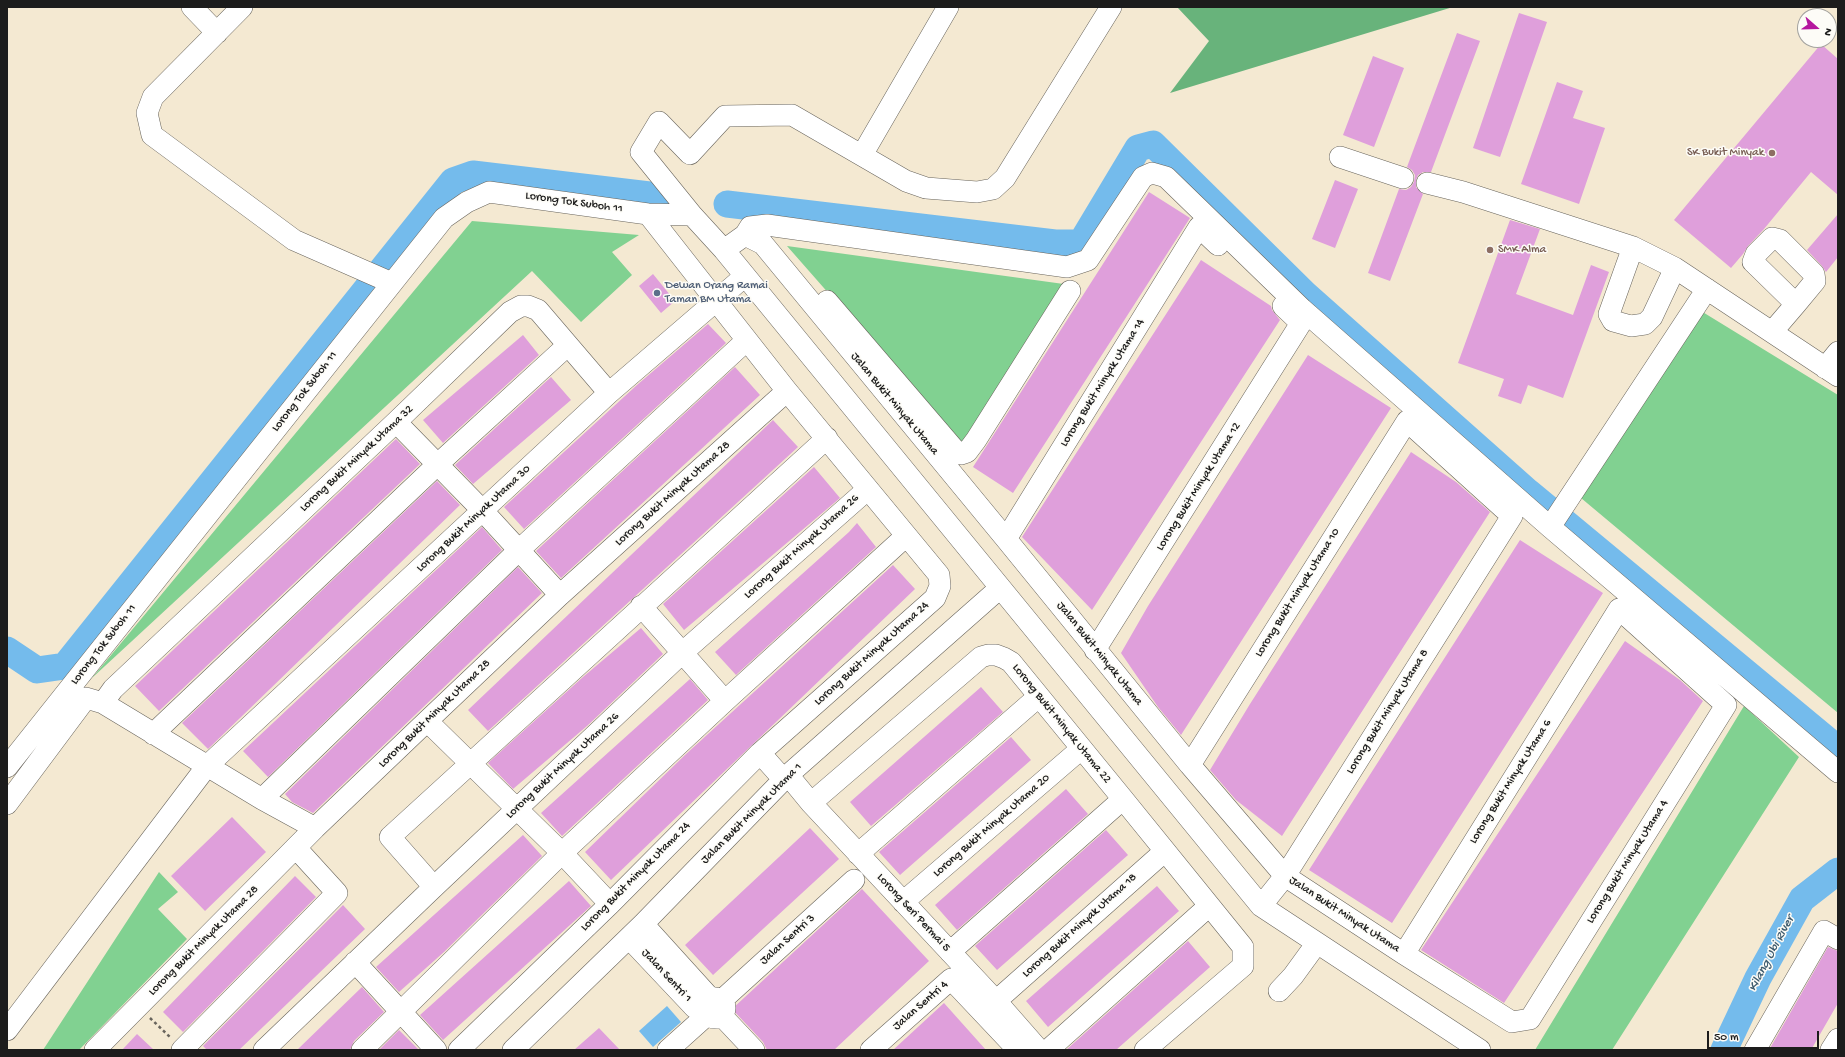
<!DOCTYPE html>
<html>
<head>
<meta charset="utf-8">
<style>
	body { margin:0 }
	#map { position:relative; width:1845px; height:1057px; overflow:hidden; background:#f4e9d2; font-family:"Gochi Hand",sans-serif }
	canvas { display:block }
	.frame { position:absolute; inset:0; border:8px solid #1c1c1c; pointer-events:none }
	.north { position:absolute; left:1797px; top:8px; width:40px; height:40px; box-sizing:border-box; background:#fdfcf7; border:1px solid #a3a29f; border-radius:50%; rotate:110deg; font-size:11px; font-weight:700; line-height:16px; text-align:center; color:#1c1c1c }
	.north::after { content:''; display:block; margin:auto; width:14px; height:18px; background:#b5179e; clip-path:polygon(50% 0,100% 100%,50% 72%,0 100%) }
	.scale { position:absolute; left:1707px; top:1031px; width:112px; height:18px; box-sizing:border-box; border:2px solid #1c1c1c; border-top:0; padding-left:5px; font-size:12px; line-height:14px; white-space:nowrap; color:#1c1c1c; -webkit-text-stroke:3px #fdfcf7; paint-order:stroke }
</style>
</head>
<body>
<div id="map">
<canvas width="1845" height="1057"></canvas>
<div class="frame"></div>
<div class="north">N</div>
<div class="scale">50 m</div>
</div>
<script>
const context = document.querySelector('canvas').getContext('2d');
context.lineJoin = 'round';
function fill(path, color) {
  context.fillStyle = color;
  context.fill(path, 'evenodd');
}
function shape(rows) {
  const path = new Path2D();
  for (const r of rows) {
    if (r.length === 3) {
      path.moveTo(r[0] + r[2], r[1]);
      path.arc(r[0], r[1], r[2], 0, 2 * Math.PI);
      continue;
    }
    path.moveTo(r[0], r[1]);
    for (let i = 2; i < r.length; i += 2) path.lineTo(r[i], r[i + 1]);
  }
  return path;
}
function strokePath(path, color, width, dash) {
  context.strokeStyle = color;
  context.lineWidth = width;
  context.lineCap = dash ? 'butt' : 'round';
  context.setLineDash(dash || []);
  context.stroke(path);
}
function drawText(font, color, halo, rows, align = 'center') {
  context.font = font + ' "Gochi Hand",sans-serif';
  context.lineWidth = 3;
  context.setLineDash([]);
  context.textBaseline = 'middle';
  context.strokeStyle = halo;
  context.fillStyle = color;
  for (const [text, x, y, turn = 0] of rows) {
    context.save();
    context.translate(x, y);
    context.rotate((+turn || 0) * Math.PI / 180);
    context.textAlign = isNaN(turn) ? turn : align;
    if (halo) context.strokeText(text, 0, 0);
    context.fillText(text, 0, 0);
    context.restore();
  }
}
const green = shape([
	[472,221,639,235,612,252,632,275,581,322,532,271,92,678],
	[787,246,1071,285,961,444],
	[1701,311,1838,395,1838,713,1581,498],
	[1744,706,1799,757,1612,1050,1535,1050],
	[159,872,178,892,158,909,187,939,79,1050,43,1050]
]);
const forest = shape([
	[1177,7,1453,7,1170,93,1209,41]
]);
const water = shape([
	[667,1006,681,1022,653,1047,639,1031]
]);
const river = shape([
	[727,204,1055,243,1081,243,1138,148,1153,144,1305,294,1528,492,1838,749],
	[7,650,37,670,65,666,453,181,473,174,658,196],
	[1724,1050,1758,978,1802,899,1838,871]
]);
const building = shape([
	[1519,13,1547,22,1500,157,1473,148],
	[1457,33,1480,41,1431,172,1423,172,1418,175,1416,180,1416,187,1423,194,1390,281,1368,273,1399,189,1406,190,1411,187,1414,182,1415,175,1412,170,1407,167],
	[1821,44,1838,59,1838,195,1811,172,1764,229,1748,246,1743,254,1731,268,1674,220],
	[1373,56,1404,68,1374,147,1343,135],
	[1557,82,1583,91,1573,118,1605,128,1579,204,1521,184],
	[1335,180,1358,189,1335,248,1312,239],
	[1149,192,1190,218,1013,493,973,467],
	[1838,214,1838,257,1826,272,1822,266,1807,250],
	[1510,220,1540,229,1516,294,1573,315,1591,265,1609,272,1563,398,1528,385,1521,404,1498,396,1504,379,1458,363],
	[1201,260,1271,306,1272,310,1280,320,1092,610,1022,537],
	[653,274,675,301,661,313,639,286],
	[708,324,726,343,524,529,504,507,637,385],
	[523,335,539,355,443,443,423,420],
	[1308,355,1391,408,1181,735,1158,707,1121,653,1148,606],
	[735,367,760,395,561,578,536,551],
	[551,377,571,400,473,484,455,465],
	[773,420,798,447,488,731,468,710],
	[396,439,420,464,159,711,135,686],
	[1411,452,1456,482,1490,512,1282,836,1236,800,1210,770,1250,704],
	[814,467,840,498,684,630,663,604],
	[437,481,460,505,208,749,182,723],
	[857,523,876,547,736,675,715,652,849,532],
	[482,527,502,550,268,777,243,751],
	[1520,540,1603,593,1392,923,1309,870],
	[893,565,915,589,611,880,585,852,685,755],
	[518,567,542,593,313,813,292,802,285,794],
	[641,628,663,654,587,726,513,789,488,763,583,677],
	[1625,641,1680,680,1703,701,1504,1003,1421,950],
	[690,679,708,700,562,836,541,813],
	[981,687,1003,712,871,826,850,802],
	[1011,737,1031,760,900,875,879,852],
	[1066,789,1088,814,957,930,935,905],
	[232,817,266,852,205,911,171,876],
	[810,828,839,859,713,975,685,945],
	[1106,830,1128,855,997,970,975,946],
	[523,835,542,856,444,952,399,992,376,967],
	[295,876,316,897,183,1032,163,1012],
	[569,881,591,906,443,1040,420,1015],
	[1157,886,1179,911,1048,1027,1026,1001],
	[862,889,929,961,834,1050,767,1050,763,1042,732,1009],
	[343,905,365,929,239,1050,207,1050,203,1046],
	[1188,941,1210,967,1116,1050,1066,1050],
	[1828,947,1838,951,1838,1003,1811,1050,1769,1050],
	[362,987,384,1012,354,1041,350,1050,297,1050],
	[944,1003,986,1050,893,1050],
	[599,1028,620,1050,574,1050],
	[399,1030,419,1050,379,1050],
	[137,1034,154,1050,122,1050]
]);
const path = shape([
	[150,1018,171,1038]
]);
const minor = shape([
	[192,7,217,33],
	[242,7,153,97,147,113,152,135,294,240,392,283],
	[1111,7,1005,178,993,189,977,192,926,188,906,181,792,115,725,116,690,154,659,122,641,152,692,215,724,250,1261,906,1480,1050],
	[862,155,948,7],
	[1340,157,1403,178],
	[1427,183,1463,192,1633,247,1675,268,1838,376],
	[745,235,750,227,767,225,1067,267,1088,260,1143,177,1152,173,1166,177,1302,309,1550,527,1838,772],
	[1633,247,1609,314,1613,321,1631,326,1645,324,1652,317,1675,268],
	[724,250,745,235,763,244,1006,539,1190,765,1285,876,1404,954,1512,1022,1530,1019,1726,705,1619,609,1404,954],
	[827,301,954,449,961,454,967,452,976,440,1070,291],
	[1772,332,1796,304,1815,281,1814,274,1780,240,1772,238,1756,254,1753,262,1796,304],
	[1825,368,1838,352],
	[396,422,482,510,560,595],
	[1550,527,1707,289],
	[1006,539,1199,227,1218,245],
	[641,606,725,701],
	[1095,650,1301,323,1283,306],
	[103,703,113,689,396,422,510,312,521,306,528,306,538,310,609,393],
	[427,721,562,853,610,904],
	[153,734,438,464,568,345],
	[760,753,784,780],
	[1190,765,1407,421,1512,516,1285,876,1261,906],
	[7,767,444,218,467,202,489,192,648,214,692,215],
	[788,775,811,803,996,1001,1039,1050],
	[262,799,519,550,747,340],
	[811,803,981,657,988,655,996,655,1004,658,1011,662,1123,799,1243,947,1243,966,1145,1050],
	[7,804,86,698,103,703,262,799,315,828],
	[858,854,1038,697],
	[434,887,390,837,827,438],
	[903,902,1081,749],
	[643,924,711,999],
	[629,938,695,1008,705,1009],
	[950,952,1123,799],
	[355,962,436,1050],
	[1279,991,1293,976,1317,943],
	[715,1008,10],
	[722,1000,854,880],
	[996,1001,1165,851],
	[722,1016,754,1050],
	[7,1030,207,766,609,393,745,276],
	[95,1050,315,828,427,721,560,595,787,391],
	[182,1050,337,893,296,848],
	[264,1050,434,887,682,653,868,489],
	[362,1050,562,853,725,701,906,536],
	[459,1050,610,904,760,753,935,598,940,586,939,575,787,391,648,214],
	[513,1050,643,924,788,775,1000,588],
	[668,1050,707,1015],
	[871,1050,951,979,1018,1050],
	[1048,1050,1209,906],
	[1755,1050,1824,931,1838,939],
	[1831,1050,1838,1039]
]);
const markers = [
	[1772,153,4,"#8d6e63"],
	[1490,250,4,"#8d6e63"],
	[657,293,4,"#5c6f8a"]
];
const educationNames = [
	["SK Bukit Minyak",1764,153],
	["SMK Alma",1498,250,"left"]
];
const streetNames = [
	["Lorong Tok Suboh 11",574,203,8],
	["Lorong Bukit Minyak Utama 14",1103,383,-58],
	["Lorong Tok Suboh 11",305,392,-52],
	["Jalan Bukit Minyak Utama",894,404,50],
	["Lorong Bukit Minyak Utama 32",357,459,-43],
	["Lorong Bukit Minyak Utama 12",1199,487,-58],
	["Lorong Bukit Minyak Utama 28",673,494,-42],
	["Lorong Bukit Minyak Utama 30",474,519,-43],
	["Lorong Bukit Minyak Utama 26",802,547,-42],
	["Lorong Bukit Minyak Utama 10",1298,593,-58],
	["Lorong Tok Suboh 11",104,645,-52],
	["Lorong Bukit Minyak Utama 24",872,654,-42],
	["Jalan Bukit Minyak Utama",1099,654,51],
	["Lorong Bukit Minyak Utama 8",1388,712,-58],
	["Lorong Bukit Minyak Utama 28",435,714,-44],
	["Lorong Bukit Minyak Utama 22",1061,724,51],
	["Lorong Bukit Minyak Utama 26",563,766,-43],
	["Lorong Bukit Minyak Utama 6",1511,782,-58],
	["Jalan Bukit Minyak Utama 1",752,814,-45],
	["Lorong Bukit Minyak Utama 20",992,826,-41],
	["Lorong Bukit Minyak Utama 4",1628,862,-58],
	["Lorong Bukit Minyak Utama 24",636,877,-45],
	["Lorong Seri Permai 5",913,913,47],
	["Jalan Bukit Minyak Utama",1344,915,33],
	["Lorong Bukit Minyak Utama 18",1080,926,-42],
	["Jalan Sentri 3",788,940,-42],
	["Lorong Bukit Minyak Utama 28",204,941,-45],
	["Jalan Sentri 1",666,976,47],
	["Jalan Sentri 4",921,1006,-41]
];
const serviceNames = [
	["Dewan Orang Ramai",665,286],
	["Taman BM Utama",665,300]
];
const waterNames = [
	["Kilang Ubi River",1772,954,-62]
];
fill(green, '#81d191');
fill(forest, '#68b37b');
fill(water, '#74bbec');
strokePath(river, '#74bbec', 27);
fill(building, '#df9fdb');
strokePath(minor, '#68645c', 22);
strokePath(path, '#68645c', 2.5, [3, 3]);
strokePath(minor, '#fff', 21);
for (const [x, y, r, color] of markers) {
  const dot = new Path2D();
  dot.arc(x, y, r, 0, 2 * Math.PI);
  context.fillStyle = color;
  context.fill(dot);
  strokePath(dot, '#fdfcf7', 1.5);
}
drawText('12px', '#785e54', '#fdfcf7', educationNames, 'right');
drawText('12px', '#1c1c1c', '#fdfcf7', streetNames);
drawText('12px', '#4e5e75', '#fdfcf7', serviceNames, 'left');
drawText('italic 13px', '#3f5c6f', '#fdfcf7', waterNames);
</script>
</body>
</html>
